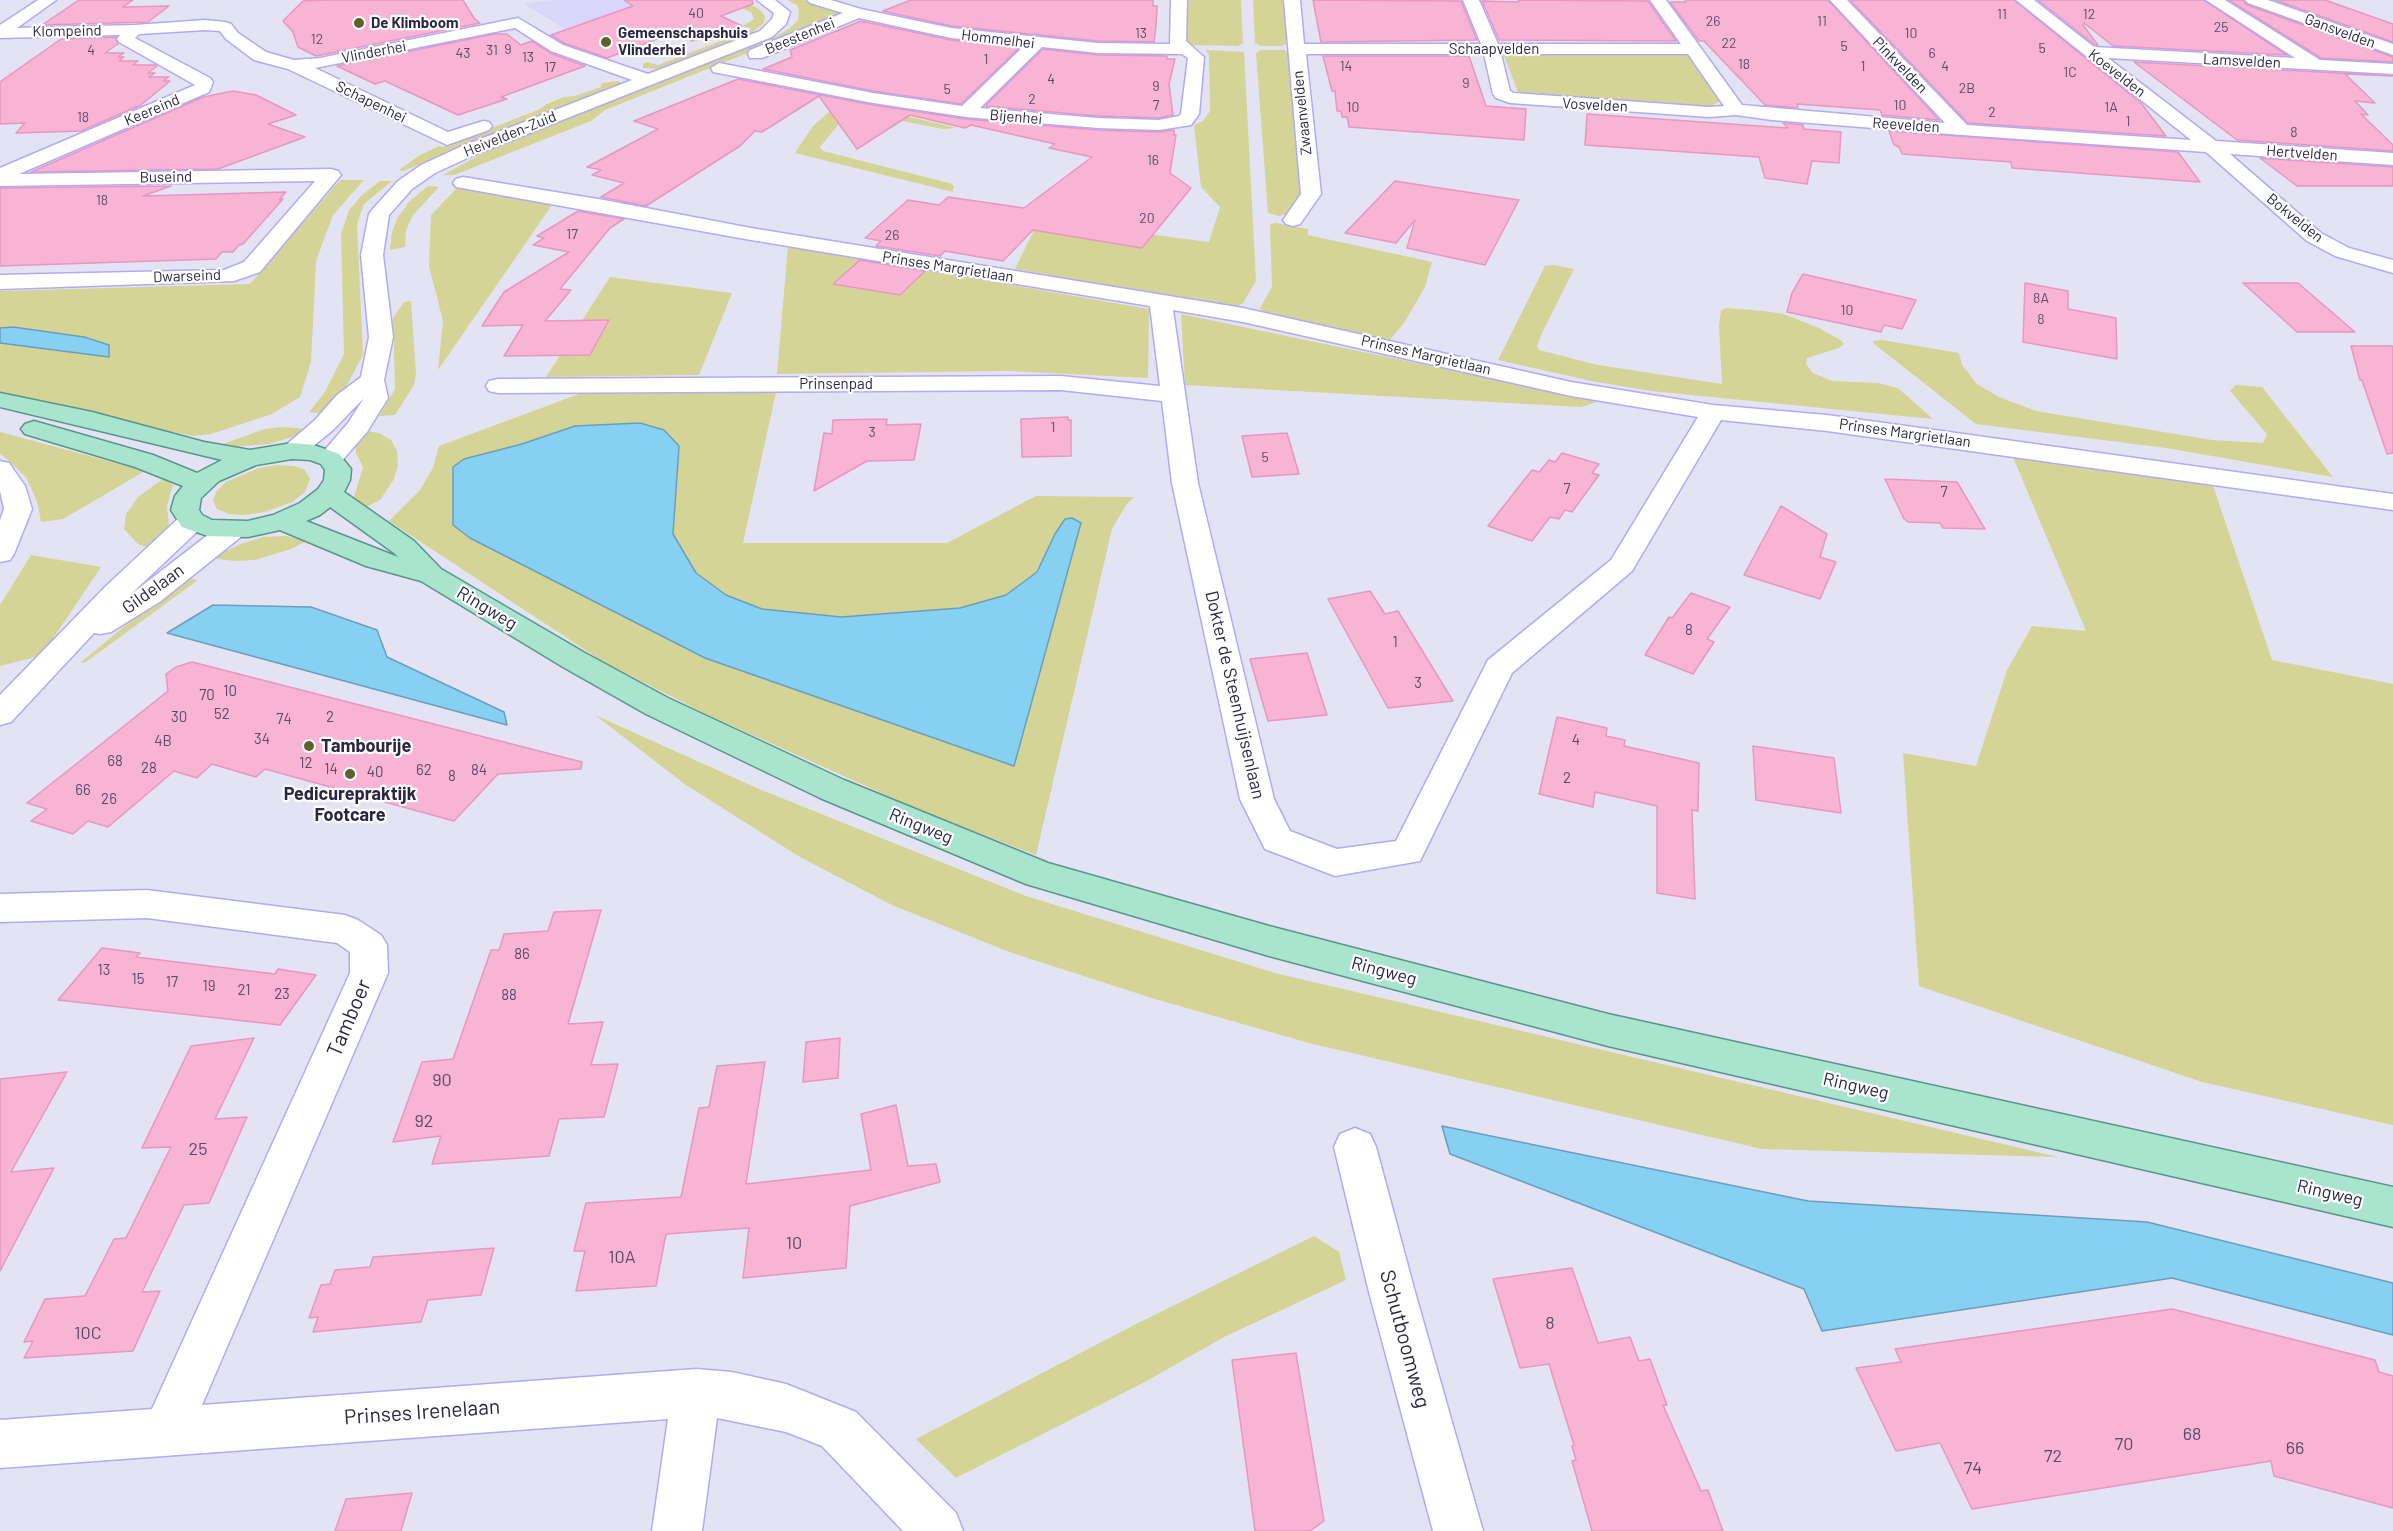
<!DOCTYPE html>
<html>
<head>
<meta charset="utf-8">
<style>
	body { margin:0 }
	canvas { display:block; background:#e3e3f3 }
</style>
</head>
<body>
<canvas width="2393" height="1531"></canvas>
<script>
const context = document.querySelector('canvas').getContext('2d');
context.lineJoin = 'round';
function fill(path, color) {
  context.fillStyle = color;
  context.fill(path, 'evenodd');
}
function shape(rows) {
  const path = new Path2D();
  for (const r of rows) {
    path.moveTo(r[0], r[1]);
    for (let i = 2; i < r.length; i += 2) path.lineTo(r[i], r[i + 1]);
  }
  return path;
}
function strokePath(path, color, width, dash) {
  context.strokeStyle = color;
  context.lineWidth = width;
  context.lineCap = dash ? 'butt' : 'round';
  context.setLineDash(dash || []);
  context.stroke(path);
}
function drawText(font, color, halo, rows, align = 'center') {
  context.font = font + ' Barlow,sans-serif';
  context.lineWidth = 4.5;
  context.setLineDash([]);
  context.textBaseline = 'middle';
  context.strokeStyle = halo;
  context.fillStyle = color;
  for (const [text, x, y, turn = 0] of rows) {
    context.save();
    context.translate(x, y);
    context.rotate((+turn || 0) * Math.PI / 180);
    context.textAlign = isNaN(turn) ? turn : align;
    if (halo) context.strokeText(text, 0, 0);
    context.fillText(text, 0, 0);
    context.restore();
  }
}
const built = shape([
	[553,0,646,0,695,26,612,57,524,4]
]);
const green = shape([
	[724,0,741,0,759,9,765,16,764,23,750,34,662,69,643,68,643,64,647,62,658,65,752,29,743,26,754,19,751,12],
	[788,0,803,0,842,13,833,19,605,110,591,121,454,175,443,175,494,147,777,36,790,28,798,20,799,13,798,6],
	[1188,0,1241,0,1243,43,1238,46,1191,45,1187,41],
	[1253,0,1284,0,1289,43,1281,46,1261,46,1255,43],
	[2226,0,2242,0,2393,54,2393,64,2317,60],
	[1206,50,1244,52,1256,281,1243,303,1235,308,1015,269,1039,220,1209,242,1220,207,1201,187,1194,125,1203,121,1210,111,1209,55],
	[1261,50,1284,50,1290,53,1305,191,1287,214,1279,216,1268,213,1256,53],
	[1503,53,1687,53,1721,101,1708,107,1519,95],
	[618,81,622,83,621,85,403,171,399,170,420,155,439,146,443,147,538,110,545,105,564,97,575,96,601,87,602,83],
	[842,101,957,128,943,129,878,116,844,118,820,147,823,151,949,183,954,186,953,192,795,153,813,126],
	[340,180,364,180,333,215,316,261,311,362,300,397,272,414,211,434,193,436,0,398,0,343,108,357,109,346,84,337,13,327,0,328,0,291,250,284],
	[380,181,392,181,364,204,357,224,363,355,347,385,325,414,309,412,325,392,344,354,341,234,349,210,361,196],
	[428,186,439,187,413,215,406,230,405,247,390,250,392,232,398,217,409,202],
	[458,187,554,202,438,370,443,321,429,266,431,215],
	[1275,223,1308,229,1308,235,1432,262,1425,287,1404,323,1389,341,1263,312,1260,308,1272,287,1270,224],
	[788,246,1149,309,1148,378,1008,371,777,374],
	[1553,265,1574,269,1542,333,1537,346,1539,350,1598,365,1722,384,1719,325,1721,311,1726,308,1765,311,1783,314,1819,328,1842,341,1844,344,1839,348,1807,358,1806,364,1813,373,1832,381,1878,383,1898,388,1933,419,1651,391,1591,381,1498,360,1545,266],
	[610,277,732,293,699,375,546,377],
	[411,301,416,374,414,385,395,415,379,416,395,389,393,318,404,302],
	[1181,314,1445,369,1597,402,1581,407,1185,385],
	[1882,340,1959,353,1962,365,1977,384,1999,397,2036,411,2212,440,2263,443,2267,434,2230,391,2236,385,2262,387,2333,477,2166,448,1976,424,1873,343,1873,341],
	[776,392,743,543,947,543,1036,496,1134,497,1126,505,1112,529,1036,855,917,809,708,715,602,661,389,521,420,490,433,468,439,446,579,394],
	[575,426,679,446,673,534,696,573,726,595,762,609,841,617,960,608,1006,595,1037,572,1055,534,1014,766,464,459,522,444],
	[281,427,309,429,298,435,269,444,231,447,220,445,265,429],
	[367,431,379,433,391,440,397,451,398,465,394,479,380,500,364,508,354,497,363,467,356,453,356,445],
	[0,432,4,433,145,471,63,519,41,522,37,501,26,477,0,453],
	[2013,457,2212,483,2272,660,2393,684,2393,1125,2202,1082,1919,986,1903,753,1976,766,2007,670,2032,626,2086,631],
	[277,465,294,466,305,470,310,479,305,492,292,502,265,512,245,515,229,514,217,509,213,501,216,492,226,482,259,468],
	[164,478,173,485,167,506,169,525,167,536,152,549,138,544,124,529,126,514,138,497],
	[286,536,307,541,291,549,255,560,235,561,210,558,241,544,263,537],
	[31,555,101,567,48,646,36,657,0,666,0,605],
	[184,577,198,580,86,662,80,663],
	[595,715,759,789,1026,896,1275,973,2058,1157,1762,1149,1309,1043,1155,999,1012,953,892,905,800,857,686,785],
	[1314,1236,1339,1252,1346,1280,1224,1337,1143,1383,956,1478,916,1439,1134,1325]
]);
const water = shape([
	[13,327,84,337,109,345,109,357,0,343,0,328,13,327],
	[640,423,664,430,679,446,673,534,696,573,726,595,762,609,841,617,960,608,1006,595,1037,572,1055,534,1065,519,1072,518,1081,523,1014,766,705,658,470,538,453,525,453,467,464,459,522,444,575,426,640,423],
	[213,605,311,607,377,630,387,657,504,712,507,725,167,633,213,605],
	[1442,1126,1808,1201,2147,1222,2393,1283,2393,1335,2172,1278,1822,1331,1804,1289,1450,1154,1442,1126]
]);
const building = shape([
	[79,0,133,0,123,7,169,6,148,22,42,25,79,0],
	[327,0,463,0,474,18,480,23,316,56,298,47,293,32,283,21,303,1,327,0],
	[624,0,752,0,753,4,721,16,742,26,692,41,675,32,607,58,564,43,551,35,633,6,624,0],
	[911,0,1153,0,1153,6,1157,6,1156,26,1154,42,1098,41,951,26,883,11,911,0],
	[1313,0,1461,1,1477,40,1321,42,1313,0],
	[1518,0,1648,1,1676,41,1499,40,1482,1,1519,2,1518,0],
	[1685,0,1828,0,1939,120,1882,115,1880,110,1797,104,1798,108,1765,105,1704,41,1699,41,1670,2,1686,2,1685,0],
	[1850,0,2014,0,2141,103,2166,136,1968,123,1850,0],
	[2038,0,2204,0,2287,55,2113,46,2084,23,2083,25,2098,45,2095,45,2038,0],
	[2229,0,2243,0,2247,5,2393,57,2393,62,2321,58,2229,0],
	[2275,0,2325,0,2393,24,2393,42,2275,0],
	[861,21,951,40,1020,47,961,104,873,91,763,69,792,57,790,50,861,21],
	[494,34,507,34,521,45,532,41,550,53,585,66,501,97,507,99,458,115,385,81,375,84,337,66,494,34],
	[115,37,118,44,105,53,124,53,118,57,124,57,119,61,138,61,133,65,155,65,157,66,148,73,155,73,149,77,169,77,163,81,170,81,141,105,81,131,16,133,25,123,0,124,0,82,61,39,115,37],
	[1043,49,1098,55,1167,56,1167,59,1175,59,1169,84,1173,115,1159,118,1098,116,985,106,1043,49],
	[1323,56,1469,56,1486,106,1526,109,1524,140,1349,127,1347,117,1342,117,1341,111,1337,111,1335,91,1332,91,1323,56],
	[2134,62,2393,76,2345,74,2375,103,2355,101,2368,115,2361,114,2393,145,2393,151,2237,140,2134,62],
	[738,79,873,105,966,119,1098,130,1159,132,1174,130,1174,135,1176,135,1170,173,1191,188,1142,248,1033,230,1003,261,945,251,940,256,876,246,881,241,865,238,908,200,939,205,948,197,1024,208,1092,157,1049,148,1055,144,971,125,965,128,910,115,857,149,819,96,762,132,755,131,740,146,646,206,601,197,624,183,592,175,601,170,587,167,658,129,634,121,738,79],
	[233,91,256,95,296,115,268,124,305,137,218,169,31,172,203,97,233,91],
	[1587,114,1788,128,1783,123,1803,125,1804,129,1841,132,1839,163,1812,161,1807,184,1765,178,1759,157,1585,145,1587,114],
	[1889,131,2178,152,2200,182,2012,168,2011,162,1902,154,1899,147,1894,145,1889,131],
	[2260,158,2393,167,2393,186,2297,186,2260,158],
	[1395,181,1433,187,1519,200,1485,265,1407,248,1415,220,1396,243,1345,233,1395,181],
	[171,186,143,196,286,192,279,200,283,199,243,244,239,245,233,252,222,252,216,259,0,266,0,188,171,186],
	[578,211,624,219,610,228,560,289,571,290,545,321,609,320,590,355,504,356,523,325,482,326,504,292,569,252,533,245,544,238,537,236,578,211],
	[860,260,925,271,900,295,833,284,860,260],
	[1803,274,1916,300,1902,329,1884,325,1881,332,1787,312,1792,293,1803,274],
	[2025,283,2068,291,2068,309,2116,318,2117,359,2023,342,2025,283],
	[2243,283,2298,283,2355,332,2297,332,2243,283],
	[2351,346,2393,346,2393,453,2387,454,2362,380,2360,380,2351,346],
	[1068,417,1068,420,1071,420,1071,456,1022,457,1021,419,1068,417],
	[887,419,886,425,921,424,914,460,867,461,814,491,824,433,832,434,833,420,887,419],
	[1287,433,1299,474,1252,477,1242,436,1287,433],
	[1562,453,1599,464,1592,473,1599,475,1572,512,1565,510,1559,519,1550,517,1532,541,1488,526,1532,470,1539,472,1549,460,1555,462,1562,453],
	[1885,479,1957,482,1985,529,1943,528,1940,523,1908,522,1904,519,1885,479],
	[1781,506,1827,534,1820,557,1836,562,1820,599,1744,575,1781,506],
	[1370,591,1385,614,1398,611,1453,701,1388,708,1328,599,1370,591],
	[1691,593,1730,607,1707,639,1714,642,1693,674,1645,655,1669,617,1672,618,1691,593],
	[1307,653,1327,715,1268,721,1250,659,1307,653],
	[192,662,582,762,581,769,498,774,454,821,265,769,256,777,212,764,197,778,174,771,108,827,88,821,73,834,31,821,47,809,27,803,168,691,166,674,176,667,192,662],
	[1557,717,1607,728,1606,736,1625,740,1624,746,1699,763,1698,811,1692,810,1695,899,1657,893,1657,806,1595,792,1593,807,1539,794,1557,717],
	[1753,746,1834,758,1841,813,1756,800,1753,746],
	[601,910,568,1024,603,1022,591,1065,618,1064,604,1117,559,1119,549,1156,432,1164,441,1136,393,1142,422,1062,453,1059,491,950,499,950,504,934,548,931,554,912,601,910],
	[102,948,140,953,136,957,275,974,278,969,316,975,280,1025,58,1000,102,948],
	[254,1038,215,1119,247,1117,209,1203,184,1205,142,1292,160,1291,133,1351,24,1358,33,1341,24,1342,45,1299,85,1296,114,1239,126,1238,171,1147,142,1148,191,1046,254,1038],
	[840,1038,838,1078,803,1082,806,1042,840,1038],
	[765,1062,746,1184,871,1170,861,1114,896,1105,908,1166,936,1164,940,1182,850,1206,846,1268,743,1278,749,1228,666,1234,656,1286,576,1291,585,1251,574,1251,586,1203,681,1197,699,1108,709,1107,717,1066,765,1062],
	[67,1072,11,1172,54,1168,0,1271,0,1079,67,1072],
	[494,1248,481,1295,428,1300,421,1322,313,1332,318,1317,309,1318,321,1285,330,1284,335,1270,370,1267,373,1257,494,1248],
	[1572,1268,1598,1343,1630,1337,1639,1361,1650,1359,1667,1405,1663,1405,1701,1491,1708,1490,1723,1531,1592,1531,1572,1461,1576,1460,1572,1446,1574,1445,1549,1364,1520,1368,1493,1279,1572,1268],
	[2172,1309,2375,1360,2379,1372,2393,1376,2393,1508,2274,1476,2271,1461,1972,1509,1940,1443,1896,1451,1856,1368,1901,1362,1895,1349,2172,1309],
	[1296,1353,1324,1521,1310,1531,1255,1531,1232,1360,1296,1353],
	[412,1493,401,1531,335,1531,346,1499,412,1493]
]);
const minor = shape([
	[38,0,56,0,17,28,135,25,205,20,225,22,231,24,238,33,266,52,294,60,320,58,518,18,563,45,648,74,760,31,772,19,774,13,757,0,775,0,790,12,786,24,772,37,474,155,435,173,412,189,389,215,383,255,393,337,384,380,388,398,367,432,339,464,330,467,321,464,317,459,348,423,364,398,333,430,301,456,292,459,283,456,279,451,315,420,337,395,361,377,369,337,361,255,369,214,372,210,398,181,421,165,460,147,632,80,551,51,515,28,315,68,448,132,483,121,489,122,492,126,489,130,447,145,288,69,254,60,226,39,220,31,205,30,139,34,135,38,210,78,213,82,209,92,19,174,331,169,338,171,341,175,260,272,234,281,0,289,0,275,224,270,244,262,315,181,0,186,0,168,195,85,119,42,117,39,120,35,0,38,0,25,38,0],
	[807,0,831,0,861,9,951,28,1098,43,1170,44,1171,0,1187,0,1186,41,1204,57,1199,114,1191,125,1159,130,1098,128,966,117,873,103,713,72,711,68,719,63,873,93,962,106,1025,45,951,38,859,18,762,58,750,58,748,54,750,50,843,13,810,3,807,0],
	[1042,47,1098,53,1182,54,1188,58,1181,114,1179,116,1159,120,1098,118,980,108,1042,47],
	[1284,0,1300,0,1304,44,1481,44,1463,0,1479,0,1498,44,1681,44,1650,0,1666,0,1742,105,1945,123,1830,0,1847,0,1967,125,2191,140,2016,0,2034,0,2094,47,2295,58,2206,0,2225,0,2320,60,2393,64,2393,74,2108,58,2216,141,2393,153,2393,165,2230,154,2321,233,2349,248,2393,260,2393,273,2335,256,2307,241,2206,152,1962,135,1772,120,1736,115,1709,117,1510,103,1496,98,1493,94,1484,54,1306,54,1321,194,1300,224,1293,226,1286,224,1283,220,1301,194,1284,0],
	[1501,54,1688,54,1724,106,1709,107,1514,93,1510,91,1501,54],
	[2245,0,2268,0,2393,44,2393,55,2248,3,2245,0],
	[463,177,604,200,751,228,1243,308,1571,382,1713,405,1827,415,2393,494,2393,510,1827,431,1721,420,1632,571,1512,673,1420,861,1335,876,1265,849,1240,799,1172,483,1162,401,1061,390,498,393,489,391,486,386,489,381,498,379,1061,376,1160,386,1150,306,751,240,456,187,453,183,456,179,463,177],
	[1173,310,1243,322,1571,396,1698,417,1611,560,1488,660,1396,841,1337,849,1290,831,1274,799,1198,483,1173,310],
	[0,461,9,463,25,486,32,509,14,554,10,560,0,562,0,520,4,509,0,491,0,461],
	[192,513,202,515,206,521,202,527,130,595,222,524,232,522,242,524,246,530,242,536,161,601,111,632,100,634,94,633,11,722,0,725,0,695,105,587,182,515,192,513],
	[147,890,345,915,358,920,381,935,387,945,388,973,202,1405,696,1369,732,1372,786,1384,856,1412,956,1513,963,1531,903,1531,822,1446,786,1432,717,1418,702,1531,652,1531,668,1419,0,1468,0,1420,152,1409,350,973,350,952,337,943,147,918,0,922,0,894,147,890],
	[1355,1128,1370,1134,1376,1147,1415,1292,1483,1531,1433,1531,1369,1292,1334,1147,1340,1134,1355,1128]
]);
const major = shape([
	[0,393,92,412,204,442,250,450,292,443,314,445,339,454,351,469,350,480,344,492,414,541,441,569,585,653,668,698,844,780,1048,863,1269,926,1608,1014,2393,1187,2393,1227,1608,1046,1269,956,1026,884,820,798,646,714,563,667,421,581,366,566,280,530,248,537,208,536,182,527,171,510,175,496,183,486,135,467,25,434,21,429,25,424,34,421,153,455,197,473,222,460,0,407,0,393],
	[292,459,310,460,321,464,325,470,324,480,318,489,300,503,273,515,248,521,212,520,202,515,199,510,201,498,219,481,256,465,292,459],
	[330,507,394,553,398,557,306,521,320,515,330,507]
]);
const markers = [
	[359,23,6,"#61602d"],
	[606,42,6,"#61602d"],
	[309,746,6,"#61602d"],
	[350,774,6,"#61602d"]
];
const farNumbernames = [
	["40",696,13],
	["11",2002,14],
	["12",2089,14],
	["26",1713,21],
	["11",1822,21],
	["25",2221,27],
	["13",1141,33],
	["10",1911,33],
	["12",317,39],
	["22",1729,43],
	["5",1844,46],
	["5",2042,48],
	["9",508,49],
	["4",91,50],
	["31",492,50],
	["43",463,53],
	["6",1932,53],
	["13",528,57],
	["1",986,59],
	["18",1744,64],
	["14",1346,66],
	["1",1863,66],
	["4",1945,66],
	["17",550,67],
	["1C",2070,72],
	["4",1051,79],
	["9",1466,83],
	["9",1156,86],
	["2B",1967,88],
	["5",947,89],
	["2",1032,99],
	["7",1156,105],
	["10",1900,105],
	["10",1353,107],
	["1A",2111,107],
	["2",1992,112],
	["18",83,117],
	["1",2128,121],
	["8",2294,132],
	["16",1153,160],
	["18",102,200],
	["20",1147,218],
	["17",572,234],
	["26",892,235],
	["8A",2041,298],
	["10",1847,310],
	["8",2041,319],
	["1",1053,427],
	["3",872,432],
	["5",1265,457]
];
const farPoinames = [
	["De Klimboom",371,23],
	["Gemeenschapshuis",618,33],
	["Vlinderhei",618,50]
];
const farStreetnames = [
	["Klompeind",67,31,-1],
	["Gansvelden",2340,31,20],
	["Beestenhei",800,36,-22],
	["Hommelhei",998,39,7],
	["Schaapvelden",1494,49],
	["Vlinderhei",374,52,-11],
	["Lamsvelden",2242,61,3],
	["Pinkvelden",1900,65,46],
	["Koevelden",2117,73,38],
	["Schapenhei",371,102,26],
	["Vosvelden",1595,105,3],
	["Keereind",152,110,-23],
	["Zwaanvelden",1302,113,-96],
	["Bijenhei",1016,117,5],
	["Reevelden",1906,125,4],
	["Heivelden-Zuid",510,134,-22],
	["Hertvelden",2302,153,4],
	["Buseind",166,177,-1],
	["Bokvelden",2295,218,39],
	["Prinses Margrietlaan",948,267,9],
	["Dwarseind",187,276,-2],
	["Prinses Margrietlaan",1426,355,13],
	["Prinsenpad",836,384],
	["Prinses Margrietlaan",1905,433,8]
];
const numberNames = [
	["7",1567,489],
	["7",1944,492],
	["8",1689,630],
	["1",1395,642],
	["3",1418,683],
	["10",230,691],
	["70",207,695],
	["52",222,714],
	["30",179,717],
	["2",330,717],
	["74",284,719],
	["34",262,739],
	["4",1576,740],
	["4B",163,741],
	["68",115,761],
	["12",306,763],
	["28",149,768],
	["14",331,769],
	["62",424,770],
	["84",479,770],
	["40",375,772],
	["8",452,776],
	["2",1567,778],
	["66",83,790],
	["26",109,799],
	["86",522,954],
	["13",104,970],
	["15",138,979],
	["17",172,982],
	["19",209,986],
	["21",244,990],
	["23",282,994],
	["88",509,995]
];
const streetNames = [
	["Gildelaan",153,589,-36],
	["Ringweg",487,608,31],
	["Dokter de Steenhuijsenlaan",1235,695,77],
	["Ringweg",921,826,22],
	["Ringweg",1384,971,15],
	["Ringweg",1856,1086,13],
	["Ringweg",2330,1193,13]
];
const poiNames = [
	["Tambourije",321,746],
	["Pedicurepraktijk",350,794,"center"],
	["Footcare",350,815,"center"]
];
const nearNumbernames = [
	["90",442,1080],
	["92",424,1121],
	["25",198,1149],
	["10",794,1243],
	["10A",622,1257],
	["8",1550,1323],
	["10C",88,1333],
	["68",2192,1434],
	["70",2124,1444],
	["66",2295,1448],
	["72",2053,1456],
	["74",1973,1468]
];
const nearStreetnames = [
	["Tamboer",349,1018,-67],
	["Schutboomweg",1405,1339,75],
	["Prinses Irenelaan",422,1412,-4]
];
fill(built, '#d9d7f9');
fill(green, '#d4d496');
fill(water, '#86d1f2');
strokePath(water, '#6a9ebe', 1.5);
fill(building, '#f7b4d5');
strokePath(building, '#e797c0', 1.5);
strokePath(minor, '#b1aaf7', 3);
strokePath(major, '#579689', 3);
fill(minor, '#fff');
fill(major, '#a9e4ce');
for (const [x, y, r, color] of markers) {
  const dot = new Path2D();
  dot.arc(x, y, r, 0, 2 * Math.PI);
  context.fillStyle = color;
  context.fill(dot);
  strokePath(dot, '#fff', 2);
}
drawText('14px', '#5d4a69', null, farNumbernames);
drawText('bold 15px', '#2a2745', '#fff', farPoinames, 'left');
drawText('15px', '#2a2745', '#fff', farStreetnames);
drawText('15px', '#5d4a69', null, numberNames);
drawText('18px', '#2a2745', '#fff', streetNames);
drawText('bold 18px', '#2a2745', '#fff', poiNames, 'left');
drawText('18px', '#5d4a69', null, nearNumbernames);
drawText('21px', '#2a2745', '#fff', nearStreetnames);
</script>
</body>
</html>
